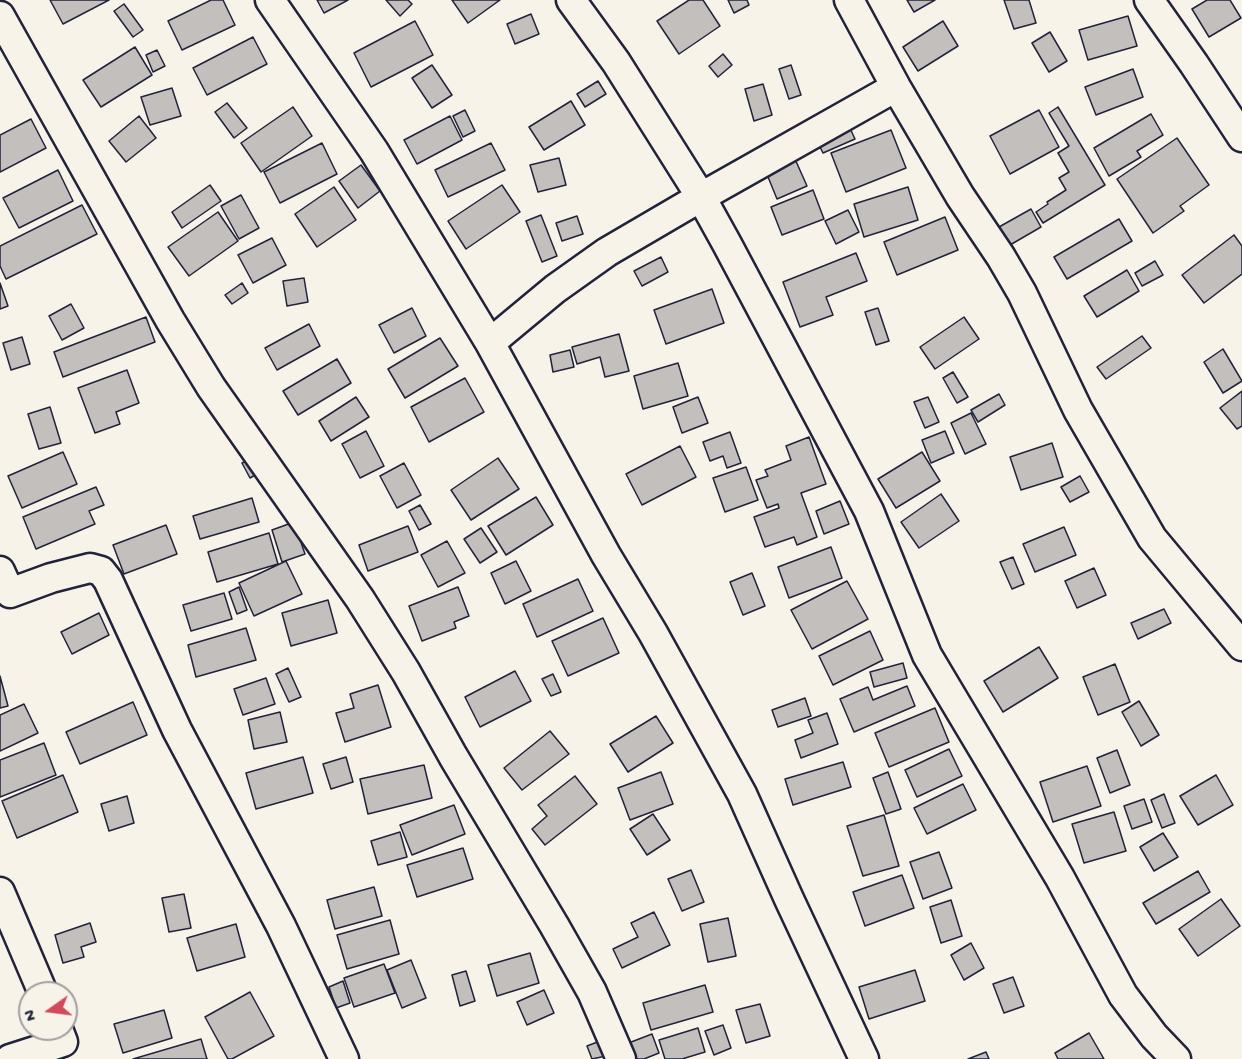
<!DOCTYPE html>
<html>
<head>
<meta charset="utf-8">
<style>
	body { margin:0 }
	#map { position:relative; width:1242px; height:1059px; overflow:hidden; background:#f7f3e8; font-family:"Gochi Hand",sans-serif }
	canvas { display:block }
	.north { position:absolute; left:18px; top:981px; width:60px; height:60px; box-sizing:border-box; background:#f7f3e8; border:2px solid #a29fa3; border-radius:50%; rotate:256deg; font-size:16px; font-weight:700; line-height:24px; text-align:center; color:#22223b }
	.north::after { content:''; display:block; margin:auto; width:21px; height:27px; background:#d1495b; clip-path:polygon(50% 0,100% 100%,50% 72%,0 100%) }
</style>
</head>
<body>
<div id="map">
<canvas width="1242" height="1059"></canvas>
<div class="north">N</div>
</div>
<script>
const context = document.querySelector('canvas').getContext('2d');
context.lineJoin = 'round';
function fill(path, color) {
  context.fillStyle = color;
  context.fill(path, 'evenodd');
}
function shape(rows) {
  const path = new Path2D();
  for (const r of rows) {
    path.moveTo(r[0], r[1]);
    for (let i = 2; i < r.length; i += 2) path.lineTo(r[i], r[i + 1]);
  }
  return path;
}
function strokePath(path, color, width, dash) {
  context.strokeStyle = color;
  context.lineWidth = width;
  context.lineCap = dash ? 'butt' : 'round';
  context.setLineDash(dash || []);
  context.stroke(path);
}
const building = shape([
	[50,0,109,0,63,24,50,0],
	[211,0,223,0,235,25,182,50,168,21,211,0],
	[317,0,348,0,324,13,317,0],
	[386,0,408,0,412,4,400,16,386,0],
	[452,0,500,0,468,23,452,0],
	[689,0,703,0,720,26,679,54,657,21,689,0],
	[728,0,747,0,749,5,734,13,728,0],
	[907,0,935,0,914,12,907,0],
	[1004,0,1029,0,1036,23,1014,29,1004,0],
	[1207,0,1230,0,1241,18,1209,37,1192,9,1207,0],
	[124,4,143,30,133,37,114,11,124,4],
	[531,14,539,34,515,44,507,24,531,14],
	[1128,16,1137,46,1088,60,1079,30,1128,16],
	[415,21,433,55,371,87,354,53,415,21],
	[943,21,958,46,918,71,903,47,943,21],
	[1050,32,1067,61,1049,72,1032,43,1050,32],
	[253,37,267,64,207,95,193,68,253,37],
	[135,47,152,75,101,107,83,80,135,47],
	[157,50,165,66,153,72,146,55,157,50],
	[723,54,732,65,718,77,709,66,723,54],
	[432,65,452,95,432,108,412,78,432,65],
	[791,65,801,95,789,99,779,69,791,65],
	[1133,69,1143,97,1096,115,1085,87,1133,69],
	[598,81,606,94,585,107,577,94,598,81],
	[763,84,772,115,754,121,745,89,763,84],
	[172,88,181,116,150,125,141,97,172,88],
	[571,101,585,125,544,150,529,127,571,101],
	[227,103,247,128,234,138,215,112,227,103],
	[293,107,312,136,261,172,241,143,293,107],
	[1058,107,1105,185,1043,223,1036,212,1048,204,1047,202,1066,190,1059,178,1069,172,1058,153,1069,146,1049,113,1058,107],
	[465,110,475,131,463,137,453,116,465,110],
	[1039,110,1059,147,1010,174,990,136,1039,110],
	[1151,114,1163,135,1137,151,1141,157,1109,176,1094,148,1151,114],
	[139,116,156,138,126,162,109,141,139,116],
	[450,116,462,140,417,164,404,140,450,116],
	[31,119,46,148,0,172,0,135,31,119],
	[849,126,855,139,823,153,817,141,849,126],
	[891,130,906,168,846,192,831,153,891,130],
	[1177,138,1209,185,1180,206,1184,211,1153,233,1117,179,1177,138],
	[322,143,337,174,280,203,264,172,322,143],
	[491,143,505,170,448,197,435,170,491,143],
	[559,158,566,185,538,192,530,165,559,158],
	[795,159,807,186,777,199,766,172,795,159],
	[361,165,380,191,358,208,339,181,361,165],
	[58,170,73,201,19,228,3,198,58,170],
	[210,185,221,201,182,228,172,212,210,185],
	[502,185,520,212,466,249,448,221,502,185],
	[334,187,356,220,317,247,295,214,334,187],
	[908,187,918,220,864,237,854,204,908,187],
	[813,190,824,219,782,235,771,207,813,190],
	[241,195,259,228,239,239,221,206,241,195],
	[82,205,97,234,6,279,0,266,0,246,82,205],
	[1031,209,1041,227,1010,245,999,227,1031,209],
	[848,210,859,232,836,244,825,221,848,210],
	[218,212,238,241,189,276,168,247,218,212],
	[541,215,557,256,542,262,526,221,541,215],
	[577,216,583,234,562,241,556,223,577,216],
	[945,217,958,250,897,275,884,242,945,217],
	[1119,219,1132,241,1067,279,1054,257,1119,219],
	[1234,235,1242,246,1242,274,1204,303,1182,275,1234,235],
	[272,238,286,265,253,283,238,255,272,238],
	[856,253,867,281,826,297,833,315,800,327,783,282,856,253],
	[661,257,668,272,642,286,634,271,661,257],
	[1155,261,1163,275,1142,286,1135,273,1155,261],
	[1127,270,1139,291,1097,317,1084,296,1127,270],
	[304,278,308,302,287,306,283,281,304,278],
	[0,283,8,306,0,309,0,283],
	[242,283,248,293,232,304,225,295,242,283],
	[712,289,724,323,666,344,654,310,712,289],
	[71,304,84,328,62,340,49,316,71,304],
	[412,308,426,336,394,353,379,325,412,308],
	[878,308,889,341,876,345,865,312,878,308],
	[146,317,155,342,63,377,54,352,146,317],
	[964,317,979,339,935,369,920,347,964,317],
	[309,324,320,346,277,370,265,348,309,324],
	[619,334,629,371,605,377,600,357,577,364,572,347,619,334],
	[1142,336,1151,348,1106,379,1097,367,1142,336],
	[22,337,30,364,11,370,3,343,22,337],
	[440,338,458,366,405,398,388,369,440,338],
	[1223,349,1242,381,1223,393,1204,362,1223,349],
	[570,350,574,367,553,372,550,355,570,350],
	[337,359,351,383,298,415,283,391,337,359],
	[678,363,688,396,643,409,634,376,678,363],
	[127,370,139,403,116,412,120,424,95,433,78,388,127,370],
	[953,372,968,397,957,403,943,378,953,372],
	[465,378,484,412,429,442,411,407,465,378],
	[1242,391,1242,426,1237,429,1220,408,1242,391],
	[999,394,1005,405,978,422,971,410,999,394],
	[356,397,369,417,331,441,319,421,356,397],
	[698,397,708,423,682,433,673,407,698,397],
	[928,397,939,422,925,428,914,402,928,397],
	[50,407,61,443,39,449,28,414,50,407],
	[971,413,986,444,965,454,951,423,971,413],
	[366,431,384,466,360,478,342,444,366,431],
	[945,431,954,453,931,463,922,440,945,431],
	[730,432,741,463,727,468,723,456,710,461,703,442,730,432],
	[809,437,826,484,801,493,817,537,797,545,794,537,765,547,754,517,779,508,778,504,767,508,756,480,768,476,765,470,791,460,786,446,809,437],
	[1052,443,1063,477,1021,490,1010,457,1052,443],
	[680,446,696,477,642,505,626,474,680,446],
	[63,452,77,484,22,508,8,476,63,452],
	[922,452,940,481,896,508,878,479,922,452],
	[256,456,264,470,250,478,242,463,256,456],
	[498,458,519,489,471,520,451,490,498,458],
	[404,463,421,495,397,508,380,476,404,463],
	[746,467,758,500,725,512,713,478,746,467],
	[1080,476,1089,492,1070,502,1061,487,1080,476],
	[96,487,104,505,89,511,95,524,36,549,23,517,96,487],
	[941,494,959,521,919,548,901,522,941,494],
	[536,497,553,525,506,555,488,526,536,497],
	[252,498,259,522,200,539,193,516,252,498],
	[840,501,849,524,824,534,816,511,840,501],
	[420,505,431,524,419,530,409,511,420,505],
	[294,522,305,554,282,562,272,530,294,522],
	[166,525,177,554,124,574,113,545,166,525],
	[408,526,418,552,368,571,359,545,408,526],
	[1064,527,1076,555,1035,572,1023,544,1064,527],
	[481,528,497,552,480,563,464,539,481,528],
	[269,533,278,564,217,582,208,552,269,533],
	[447,541,465,573,438,587,421,555,447,541],
	[831,547,842,578,789,598,778,567,831,547],
	[1013,557,1024,584,1012,589,1000,562,1013,557],
	[286,561,302,594,254,616,239,583,286,561],
	[516,561,531,591,505,604,491,573,516,561],
	[1094,568,1106,595,1077,608,1065,581,1094,568],
	[752,573,765,606,743,615,730,582,752,573],
	[578,579,593,611,537,637,523,604,578,579],
	[847,581,868,619,812,649,791,610,847,581],
	[239,587,247,610,237,614,229,592,239,587],
	[458,587,469,616,454,622,456,628,422,641,409,606,458,587],
	[224,593,232,619,191,631,183,605,224,593],
	[328,600,337,633,291,646,282,613,328,600],
	[1164,609,1171,623,1138,639,1131,623,1164,609],
	[99,613,109,635,72,654,61,632,99,613],
	[603,618,619,653,568,676,552,641,603,618],
	[246,628,256,660,196,677,188,645,246,628],
	[870,631,883,660,833,685,819,656,870,631],
	[1039,647,1058,678,1003,712,984,681,1039,647],
	[903,663,907,678,874,687,870,672,903,663],
	[1115,664,1130,702,1098,715,1083,677,1115,664],
	[288,668,301,697,289,702,276,674,288,668],
	[515,671,531,701,480,727,465,697,515,671],
	[553,674,561,692,551,696,542,679,553,674],
	[0,676,8,706,0,708,0,676],
	[266,678,275,704,243,715,234,689,266,678],
	[378,685,391,727,345,742,336,713,354,708,350,694,378,685],
	[907,686,915,706,854,732,840,699,868,687,873,700,907,686],
	[805,698,811,716,778,727,772,710,805,698],
	[1139,701,1159,735,1141,746,1122,712,1139,701],
	[133,702,147,735,80,764,66,732,133,702],
	[24,704,38,733,0,751,0,715,24,704],
	[935,708,949,742,889,767,875,733,935,708],
	[280,712,287,742,254,749,248,720,280,712],
	[827,713,838,744,801,758,795,740,813,733,808,720,827,713],
	[656,716,673,743,628,772,610,744,656,716],
	[550,731,569,754,522,790,504,768,550,731],
	[44,743,56,775,0,797,0,760,44,743],
	[949,749,962,776,917,797,905,770,949,749],
	[1117,750,1130,785,1110,793,1097,758,1117,750],
	[303,757,313,793,256,809,246,773,303,757],
	[346,757,353,782,331,789,323,764,346,757],
	[843,762,851,787,793,805,785,779,843,762],
	[424,765,432,798,368,814,360,779,424,765],
	[1087,766,1101,806,1053,822,1040,782,1087,766],
	[661,772,673,804,630,820,618,788,661,772],
	[888,772,901,809,886,814,873,778,888,772],
	[63,775,78,812,17,838,2,801,63,775],
	[1216,775,1233,805,1198,825,1180,796,1216,775],
	[575,776,597,804,545,845,532,829,547,816,538,805,575,776],
	[963,784,976,810,927,834,914,808,963,784],
	[1164,794,1175,823,1162,828,1151,800,1164,794],
	[127,796,134,823,109,831,101,804,127,796],
	[1144,799,1152,822,1132,829,1124,806,1144,799],
	[454,805,465,834,412,855,400,825,454,805],
	[1114,812,1126,851,1084,863,1072,824,1114,812],
	[653,814,670,840,647,855,630,829,653,814],
	[884,815,899,866,863,876,847,826,884,815],
	[400,832,407,857,378,865,371,841,400,832],
	[1163,833,1178,857,1154,871,1140,847,1163,833],
	[463,848,473,879,417,897,407,865,463,848],
	[939,852,952,888,923,899,910,862,939,852],
	[691,870,704,902,682,911,668,879,691,870],
	[1198,871,1210,892,1156,924,1143,903,1198,871],
	[902,875,914,908,865,926,853,892,902,875],
	[374,887,382,916,335,929,327,900,374,887],
	[184,894,191,928,169,932,162,898,184,894],
	[1221,899,1240,926,1198,956,1179,929,1221,899],
	[951,900,962,936,941,943,930,907,951,900],
	[654,912,670,945,622,968,613,949,638,937,631,923,654,912],
	[728,918,736,956,708,962,700,924,728,918],
	[390,920,399,954,347,969,337,935,390,920],
	[90,923,96,942,81,947,84,957,63,963,55,935,90,923],
	[236,924,245,957,197,971,187,938,236,924],
	[971,943,984,968,964,980,951,955,971,943],
	[530,953,539,983,497,996,488,965,530,953],
	[411,960,426,998,402,1008,387,970,411,960],
	[384,964,395,993,354,1007,344,978,384,964],
	[915,970,925,1001,869,1019,859,987,915,970],
	[466,971,475,1001,460,1006,452,975,466,971],
	[1013,977,1024,1006,1004,1013,993,984,1013,977],
	[343,981,350,1003,336,1008,329,987,343,981],
	[705,985,713,1012,651,1030,643,1003,705,985],
	[544,990,554,1013,527,1025,517,1002,544,990],
	[250,992,274,1036,232,1059,228,1059,205,1017,250,992],
	[760,1004,770,1036,746,1043,736,1010,760,1004],
	[164,1010,172,1038,123,1053,114,1024,164,1010],
	[723,1025,731,1048,714,1055,705,1031,723,1025],
	[698,1028,705,1052,682,1059,665,1059,659,1040,698,1028],
	[1089,1033,1104,1059,1058,1059,1055,1053,1089,1033],
	[652,1034,659,1053,644,1059,632,1059,626,1044,652,1034],
	[201,1039,207,1059,133,1059,201,1039],
	[600,1041,606,1056,592,1059,587,1046,600,1041],
	[986,1052,989,1059,968,1059,986,1052]
]);
const minor = shape([
	[270,0,374,151,490,343,606,555,653,633,742,794,789,899,864,1059],
	[571,0,616,62,701,197,727,244,869,511,927,655,1060,878,1123,995,1154,1036,1176,1059],
	[849,0,896,87,960,196,1001,257,1022,293,1078,410,1152,538,1242,646],
	[1149,0,1194,64,1242,137],
	[0,16,170,320,211,387,360,599,406,672,453,756,554,925,592,992,621,1059],
	[490,343,555,289,607,252,701,197,896,87],
	[0,571,10,593,51,578,90,568,101,571,108,580,177,730,281,926,344,1059],
	[0,892,43,993],
	[10,1059,63,1042,58,1029]
]);
fill(building, '#c2bfbd');
strokePath(building, '#22223b', 1.5);
strokePath(minor, '#22223b', 33);
strokePath(minor, '#f7f3e8', 28);
</script>
</body>
</html>
